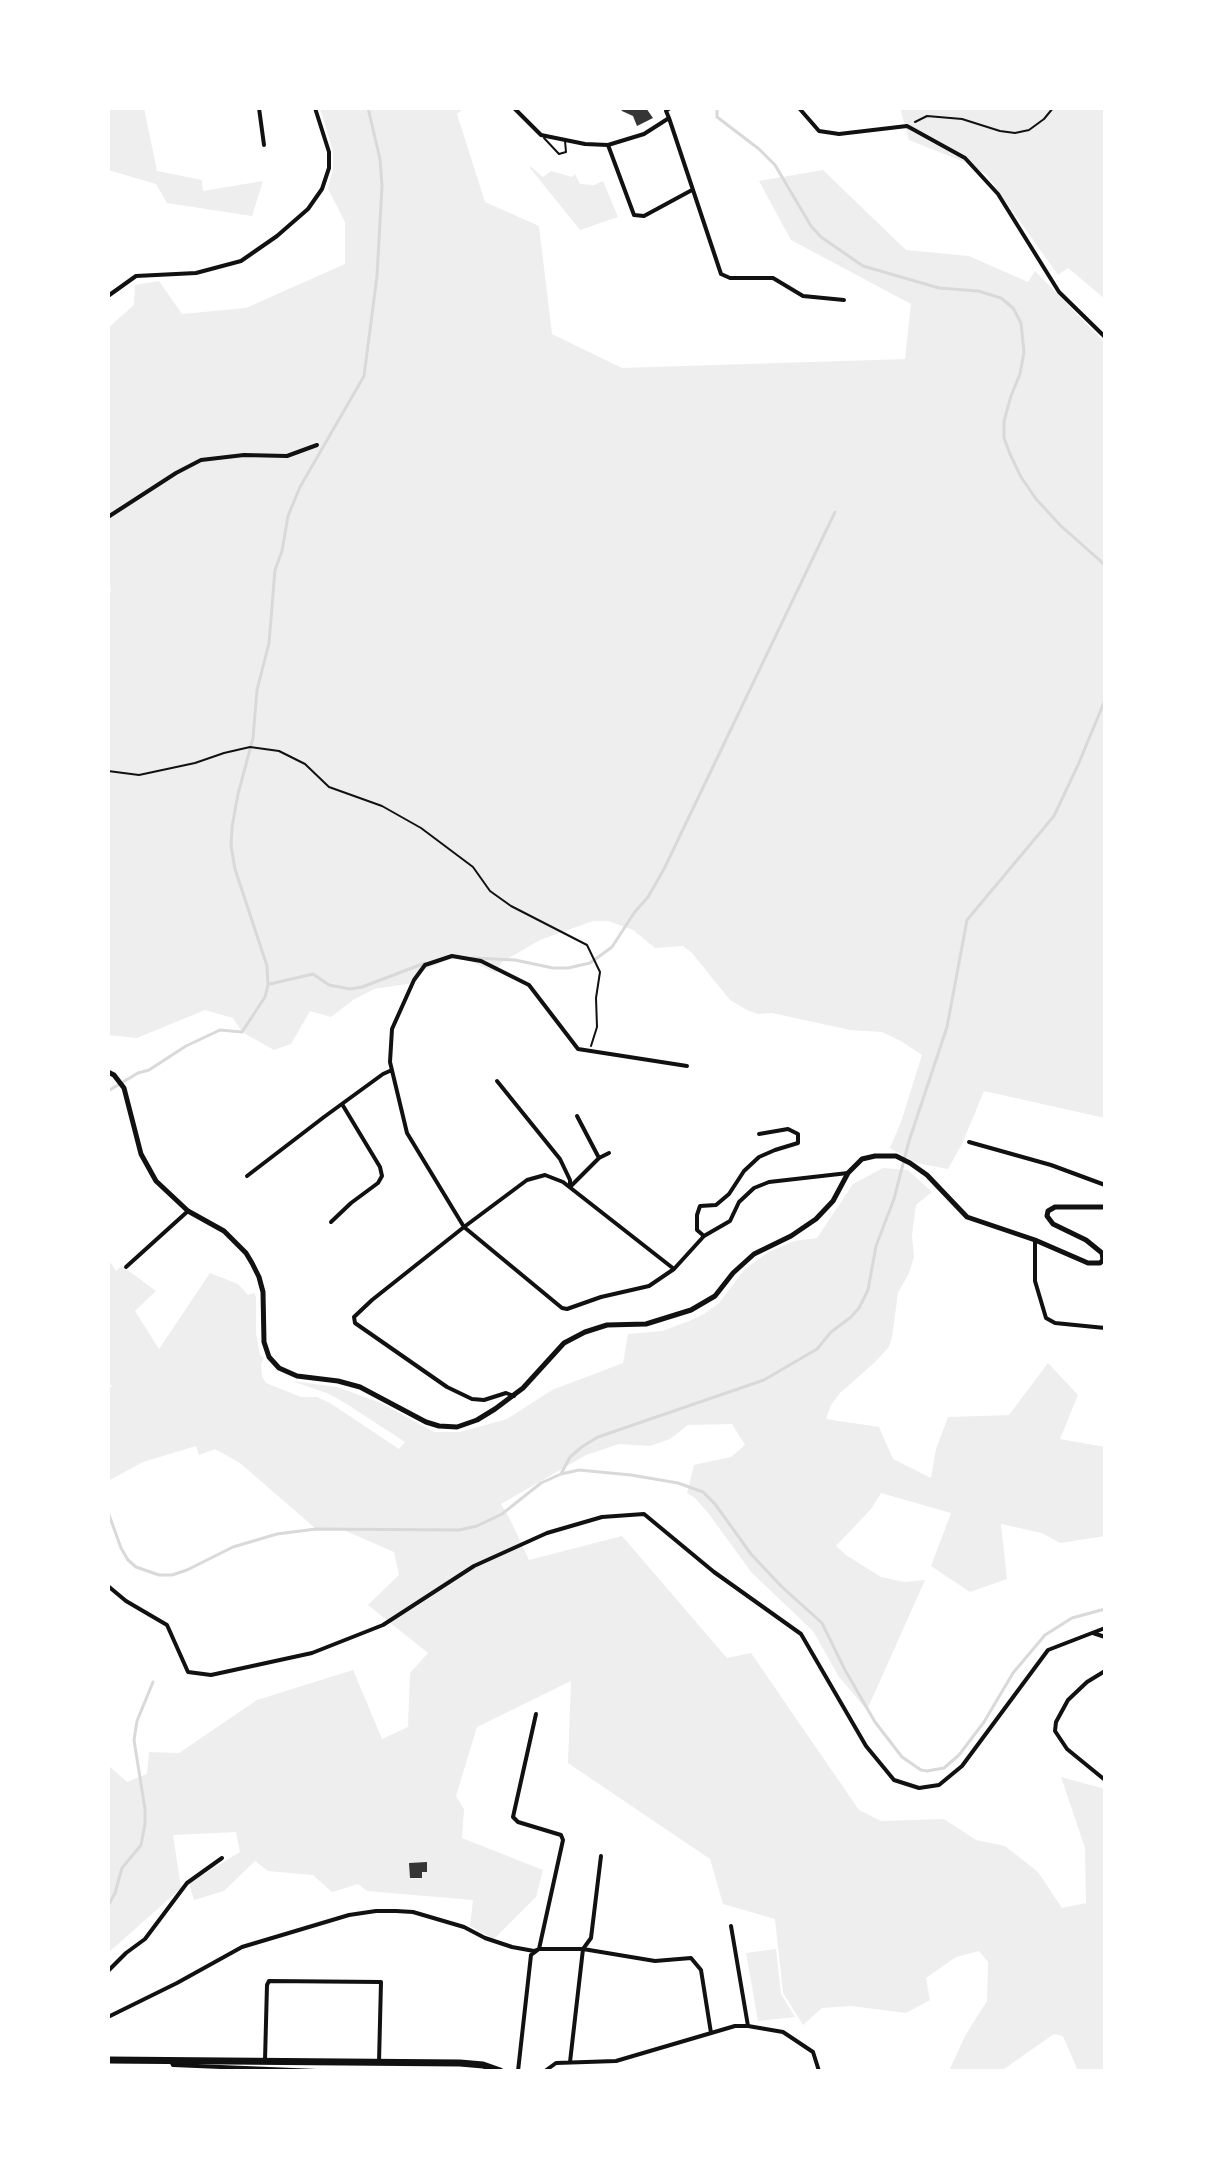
<!DOCTYPE html>
<html>
<head>
<meta charset="utf-8">
<style>
	body { margin:0 }
	#map { position:relative; width:1213px; height:2179px; overflow:hidden; background:#fff; font-family:Lato,sans-serif }
	canvas { display:block }
	.frame { position:absolute; inset:0; border:110px solid #fff; pointer-events:none }
</style>
</head>
<body>
<div id="map">
<canvas width="1213" height="2179"></canvas>
<div class="frame"></div>
</div>
<script>
const context = document.querySelector('canvas').getContext('2d');
context.lineJoin = 'round';
function fill(path, color) {
  context.fillStyle = color;
  context.fill(path, 'evenodd');
}
function shape(rows) {
  const path = new Path2D();
  for (const r of rows) {
    path.moveTo(r[0], r[1]);
    for (let i = 2; i < r.length; i += 2) path.lineTo(r[i], r[i + 1]);
  }
  return path;
}
function strokePath(path, color, width, dash) {
  context.strokeStyle = color;
  context.lineWidth = width;
  context.lineCap = dash ? 'butt' : 'round';
  context.setLineDash(dash || []);
  context.stroke(path);
}
const green = shape([
	[108,108,144,108,157,171,202,180,203,191,263,181,252,216,167,203,156,184,108,170],
	[320,108,464,108,457,114,485,202,539,226,552,334,622,368,905,359,911,304,791,240,759,181,823,170,906,250,969,256,1028,282,1035,271,1105,343,1105,1118,984,1091,962,1144,948,1169,916,1163,890,1148,901,1122,922,1055,901,1041,882,1032,850,1030,772,1013,758,1014,749,1011,730,1000,692,953,683,946,655,948,633,930,608,921,593,921,540,940,502,962,496,973,470,961,451,958,424,970,414,983,374,989,353,1000,331,1017,310,1011,291,1044,274,1050,242,1032,233,1018,205,1010,137,1038,108,1035,108,593,111,591,108,576,108,328,134,305,135,285,159,281,182,314,246,308,345,264,345,222,328,189,333,168,333,151],
	[900,108,1105,108,1105,299,1068,268,1058,275,987,175,964,162,909,140],
	[530,166,543,177,551,171,572,177,575,174,580,184,594,185,603,181,618,217,580,230,530,168],
	[883,1168,908,1170,932,1192,916,1205,912,1235,914,1257,909,1273,898,1293,892,1337,889,1347,874,1363,840,1393,831,1405,826,1419,879,1427,893,1459,931,1478,936,1449,948,1417,1009,1415,1048,1363,1078,1395,1060,1439,1105,1447,1105,1536,1060,1543,1042,1533,1001,1524,1007,1579,970,1592,931,1566,951,1513,881,1493,871,1509,836,1546,846,1555,881,1577,905,1582,925,1580,867,1710,839,1677,813,1631,751,1572,709,1514,695,1498,687,1493,694,1465,731,1457,745,1445,732,1424,688,1425,670,1439,650,1446,619,1444,586,1455,501,1504,511,1521,529,1560,622,1536,727,1658,751,1653,859,1810,881,1821,944,1819,976,1840,1005,1846,1038,1872,1062,1908,1086,1903,1085,1848,1061,1777,1105,1789,1105,2071,1078,2071,1063,2036,1054,2034,1001,2071,949,2071,965,2036,987,2001,988,1962,979,1951,956,1957,926,1978,930,2000,906,2013,851,2006,822,2008,803,2025,783,1993,775,1919,723,1904,710,1859,568,1763,571,1681,477,1727,456,1796,464,1809,462,1838,543,1870,536,1897,494,1939,470,1926,473,1900,367,1891,358,1884,332,1892,313,1875,268,1871,255,1861,224,1891,194,1900,189,1883,240,1852,236,1832,173,1835,181,1888,108,1953,108,1765,127,1782,147,1774,149,1752,179,1753,257,1700,353,1670,382,1739,408,1727,410,1673,428,1653,368,1605,399,1575,394,1552,339,1528,316,1529,240,1463,215,1449,199,1455,196,1446,143,1462,110,1480,108,1477,108,1390,112,1386,108,1383,108,1259,116,1271,122,1266,156,1291,135,1311,159,1349,210,1273,238,1284,248,1295,254,1293,256,1297,256,1333,260,1355,264,1358,261,1364,262,1376,266,1383,301,1397,317,1397,330,1403,399,1449,405,1442,345,1403,329,1394,292,1381,337,1387,381,1403,434,1432,460,1432,507,1419,552,1390,623,1363,628,1334,662,1331,689,1321,704,1314,719,1303,745,1269,767,1253,794,1241,817,1238,853,1184],
	[776,1949,781,1994,795,2017,758,2021,746,1953]
]);
const stream = shape([
	[717,108,717,117,759,149,775,165,811,226,821,237,863,266,939,288,978,291,1001,298,1013,308,1021,323,1024,352,1020,374,1011,396,1004,421,1004,438,1010,454,1021,477,1036,499,1061,526,1105,565],
	[472,958,515,960,553,968,568,968,590,963,612,947,634,913,648,897,664,869,835,512],
	[270,984,313,974,329,985,350,989,362,987,425,963],
	[108,1091,138,1073,149,1070,186,1046,220,1030,242,1032,265,997,268,985,267,966,235,869,231,846,232,827,238,794,253,738,257,690,269,643,275,570,282,551,288,516,300,487,364,376,377,276,382,186,380,159,368,108],
	[561,1474,570,1457,583,1446,598,1437,764,1380,817,1349,831,1332,851,1317,859,1308,868,1290,876,1246,894,1199,909,1141,947,1027,967,920,1054,816,1078,765,1105,700],
	[108,1512,121,1548,128,1560,136,1567,159,1575,172,1575,187,1570,233,1547,277,1534,316,1529,459,1530,477,1526,502,1514,541,1483,561,1474,579,1470,631,1475,678,1483,703,1492,715,1504,751,1554,781,1586,822,1623,845,1670,875,1722,902,1757,921,1770,927,1771,944,1768,959,1755,984,1722,1013,1673,1045,1635,1072,1618,1105,1609],
	[108,1906,115,1893,122,1868,141,1845,145,1824,145,1809,134,1740,137,1721,153,1682]
]);
const building = shape([
	[620,108,646,108,653,118,637,126,633,116,622,111],
	[427,1862,427,1872,422,1872,422,1878,410,1878,409,1863]
]);
const path = shape([
	[915,122,927,116,962,119,1000,131,1015,133,1029,130,1044,119,1053,108],
	[108,771,139,775,195,763,224,753,250,747,279,751,305,764,329,787,382,806,421,828,473,867,490,891,511,906,587,945,600,972,596,998,597,1027,591,1046]
]);
const service = shape([
	[544,138,559,154,566,152,565,141]
]);
const minor = shape([
	[259,108,264,145],
	[514,108,541,135,585,144,608,145,644,134,669,118,666,111,670,108],
	[799,108,819,131,839,134,907,126,965,158,998,194,1059,292,1105,337],
	[669,118,721,274,730,278,773,278,803,296,844,300],
	[608,145,634,215,644,216,692,190],
	[108,296,136,276,196,273,241,261,277,236,308,209,322,189,329,168,329,152,315,108],
	[108,517,176,473,201,460,244,455,287,456,317,445],
	[497,1081,560,1159,570,1180,570,1187],
	[759,1134,788,1129,798,1134,798,1143,775,1150,759,1157,744,1171,729,1194,716,1205,700,1206,697,1215,697,1230,704,1236,730,1221,739,1202,754,1188,769,1182,848,1173],
	[969,1142,1051,1165,1105,1185],
	[599,1158,609,1153],
	[247,1176,324,1117,383,1074,392,1070],
	[570,1187,599,1158,577,1116],
	[331,1222,351,1203,378,1183,382,1176,380,1167,342,1104],
	[1035,1240,1035,1281,1046,1318,1055,1323,1105,1328],
	[126,1267,188,1211],
	[674,1269,649,1286,601,1297,567,1309,562,1308,464,1227,407,1133,390,1062,392,1029,414,980,425,965,452,956,481,961,529,985,578,1049,687,1066],
	[514,1396,506,1393,484,1400,472,1399,447,1387,355,1323,354,1317,372,1300,464,1227,527,1180,545,1175,563,1182,674,1269,704,1236],
	[108,1586,126,1601,167,1625,188,1672,211,1675,312,1653,383,1625,474,1566,547,1533,602,1517,644,1514,714,1572,801,1634,866,1746,894,1780,919,1788,939,1785,962,1766,1048,1650,1105,1628],
	[1093,1633,1105,1637],
	[1105,1671,1087,1682,1068,1700,1056,1722,1055,1731,1067,1749,1105,1780],
	[731,1926,748,2026],
	[108,1971,126,1953,145,1939,187,1883,222,1858],
	[108,2017,177,1983,242,1947,349,1915,376,1911,396,1911,413,1912,464,1927,485,1938,512,1947,534,1951,539,1949,583,1949,655,1961,691,1958,701,1970,711,2033],
	[265,2060,267,1985,269,1981,381,1982,379,2062],
	[171,2061,173,2065,317,2071],
	[570,2062,583,1949,591,1938,601,1856],
	[518,2071,531,1955,539,1949,563,1840,561,1835,518,1822,513,1817,536,1714],
	[545,2071,556,2063,616,2061,735,2026,748,2026,783,2032,813,2052,819,2071]
]);
const tertiary = shape([
	[108,1072,114,1075,124,1088,141,1154,156,1181,188,1211,224,1231,246,1253,252,1263,259,1277,263,1292,264,1342,269,1357,279,1368,297,1376,338,1381,360,1387,426,1422,439,1426,457,1427,477,1420,495,1409,523,1388,564,1343,585,1332,607,1325,646,1324,691,1310,715,1296,733,1273,754,1254,791,1236,816,1219,833,1201,848,1173,862,1159,875,1156,896,1156,910,1163,927,1175,967,1217,1035,1240,1088,1263,1100,1263,1103,1260,1102,1253,1086,1240,1053,1224,1047,1216,1048,1211,1055,1207,1105,1207]
]);
const primary = shape([
	[108,2060,460,2063,483,2065,500,2071]
]);
fill(green, '#eee');
strokePath(stream, '#d9d9d9', 3);
fill(building, '#353535');
strokePath(path, '#111', 2);
strokePath(service, '#111', 2);
strokePath(minor, '#111', 4);
strokePath(tertiary, '#111', 5);
strokePath(primary, '#111', 7);
</script>
</body>
</html>
